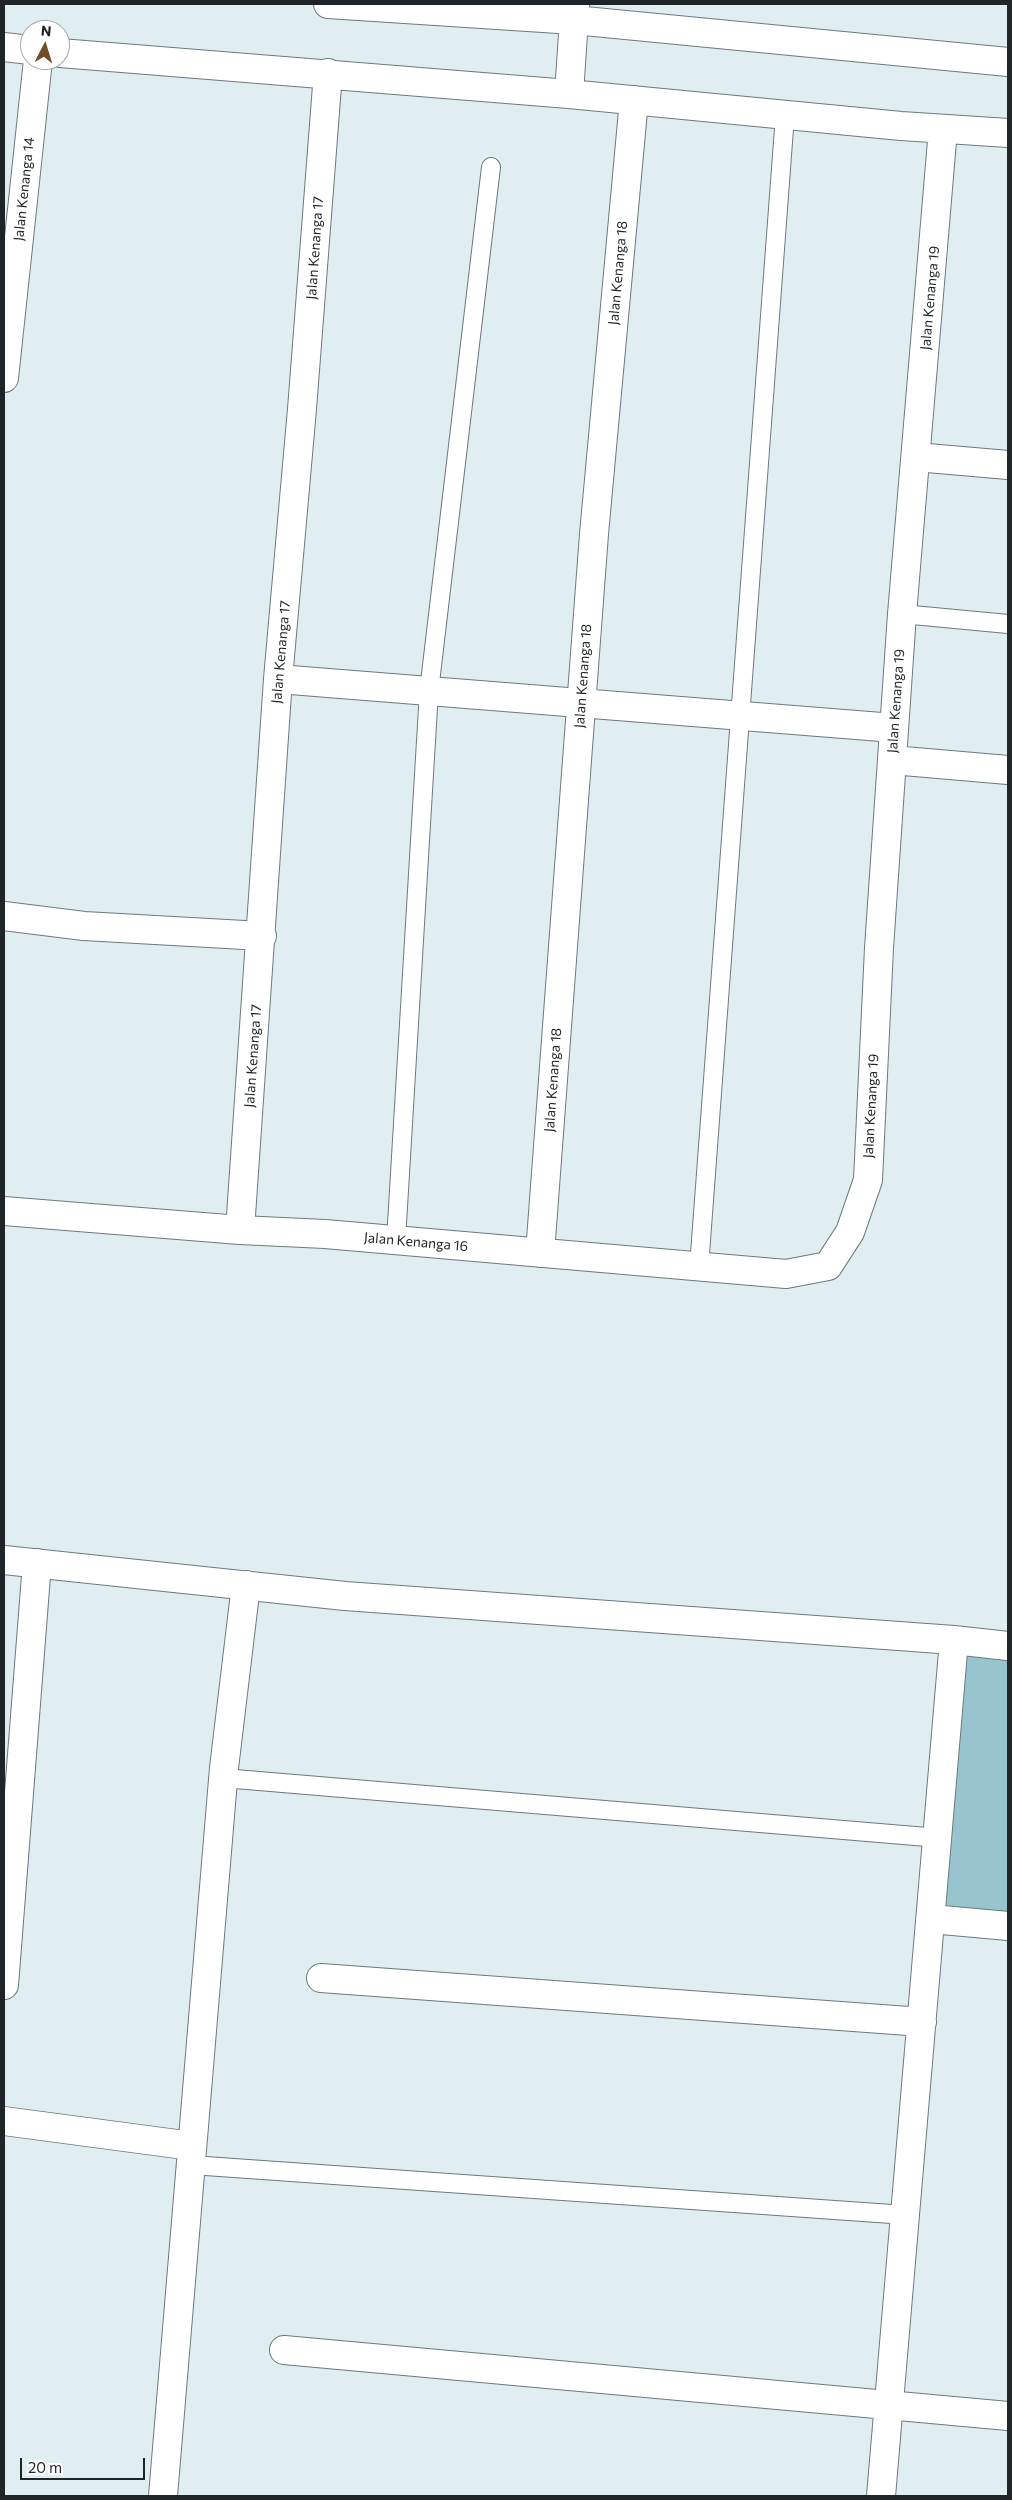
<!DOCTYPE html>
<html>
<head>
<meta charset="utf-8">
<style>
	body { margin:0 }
	#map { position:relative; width:1012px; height:2500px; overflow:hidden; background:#e0eef2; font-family:Commissioner,sans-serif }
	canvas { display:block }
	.frame { position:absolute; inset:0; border:5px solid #1f2526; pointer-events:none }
	.north { position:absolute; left:20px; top:20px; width:50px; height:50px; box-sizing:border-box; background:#fff; border:1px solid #a5a8a8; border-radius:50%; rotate:5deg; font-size:14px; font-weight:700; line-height:20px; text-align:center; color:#1f2526 }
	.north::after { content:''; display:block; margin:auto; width:18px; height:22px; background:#714d27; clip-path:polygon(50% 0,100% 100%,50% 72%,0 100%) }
	.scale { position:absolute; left:20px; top:2458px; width:125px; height:22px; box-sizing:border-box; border:2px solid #1f2526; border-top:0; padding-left:6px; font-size:15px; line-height:18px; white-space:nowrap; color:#1f2526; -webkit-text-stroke:4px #fff; paint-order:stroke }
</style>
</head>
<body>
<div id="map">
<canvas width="1012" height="2500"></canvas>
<div class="frame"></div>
<div class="north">N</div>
<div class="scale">20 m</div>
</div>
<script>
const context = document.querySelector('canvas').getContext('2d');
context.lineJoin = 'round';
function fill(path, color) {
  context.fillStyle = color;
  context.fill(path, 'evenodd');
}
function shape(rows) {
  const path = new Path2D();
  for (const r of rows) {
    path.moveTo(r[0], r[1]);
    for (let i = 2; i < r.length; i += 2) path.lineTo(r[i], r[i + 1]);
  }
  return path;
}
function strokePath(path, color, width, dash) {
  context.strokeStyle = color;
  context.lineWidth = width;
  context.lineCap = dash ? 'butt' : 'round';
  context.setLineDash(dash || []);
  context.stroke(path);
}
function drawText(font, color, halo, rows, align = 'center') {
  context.font = font + ' Commissioner,sans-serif';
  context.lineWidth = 5;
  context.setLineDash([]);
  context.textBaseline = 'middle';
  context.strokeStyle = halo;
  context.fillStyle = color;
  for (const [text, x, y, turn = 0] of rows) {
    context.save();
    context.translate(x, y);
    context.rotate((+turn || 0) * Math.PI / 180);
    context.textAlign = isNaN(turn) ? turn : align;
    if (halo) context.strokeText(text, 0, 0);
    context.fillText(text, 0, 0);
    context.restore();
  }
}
const green = shape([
	[955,1642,1008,1647,1008,1922,932,1915]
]);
const lane = shape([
	[902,614,1008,624],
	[396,1240,429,691,491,167],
	[699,1267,785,115],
	[223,1778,939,1838],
	[191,2165,906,2215]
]);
const street = shape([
	[328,4,574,20,1008,62],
	[4,47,30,50],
	[60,53,569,94,901,126,1008,133],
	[569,94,575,4],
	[4,378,38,60],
	[916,457,1008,465],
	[278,679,894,728],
	[892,760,1008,770],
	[4,916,84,926,262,936],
	[4,1211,240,1230,325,1234,786,1274,828,1266,850,1232,868,1180,879,948,902,614,943,129],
	[240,1230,278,679,302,409,328,73],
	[540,1253,594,534,634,100],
	[4,1560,345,1596,954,1640,1008,1646],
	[931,1919,1008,1926],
	[321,1978,922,2022],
	[4,1985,37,1563],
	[4,2121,192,2146],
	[284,2350,1008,2416],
	[163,2496,224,1768,246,1585],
	[881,2496,954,1640]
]);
const streetNames = [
	["Jalan Kenanga 14",24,189,-84],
	["Jalan Kenanga 17",315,248,-86],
	["Jalan Kenanga 18",618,273,-85],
	["Jalan Kenanga 19",930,298,-85],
	["Jalan Kenanga 17",281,652,-85],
	["Jalan Kenanga 18",583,676,-86],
	["Jalan Kenanga 19",896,701,-86],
	["Jalan Kenanga 17",253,1056,-86],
	["Jalan Kenanga 18",553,1080,-86],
	["Jalan Kenanga 19",871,1106,-87],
	["Jalan Kenanga 16",416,1242,5]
];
fill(green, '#98c4cf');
strokePath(lane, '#6d797d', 20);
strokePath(street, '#6d797d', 30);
strokePath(lane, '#fff', 18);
strokePath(street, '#fff', 28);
drawText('14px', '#1f2526', '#fff', streetNames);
</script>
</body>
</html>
